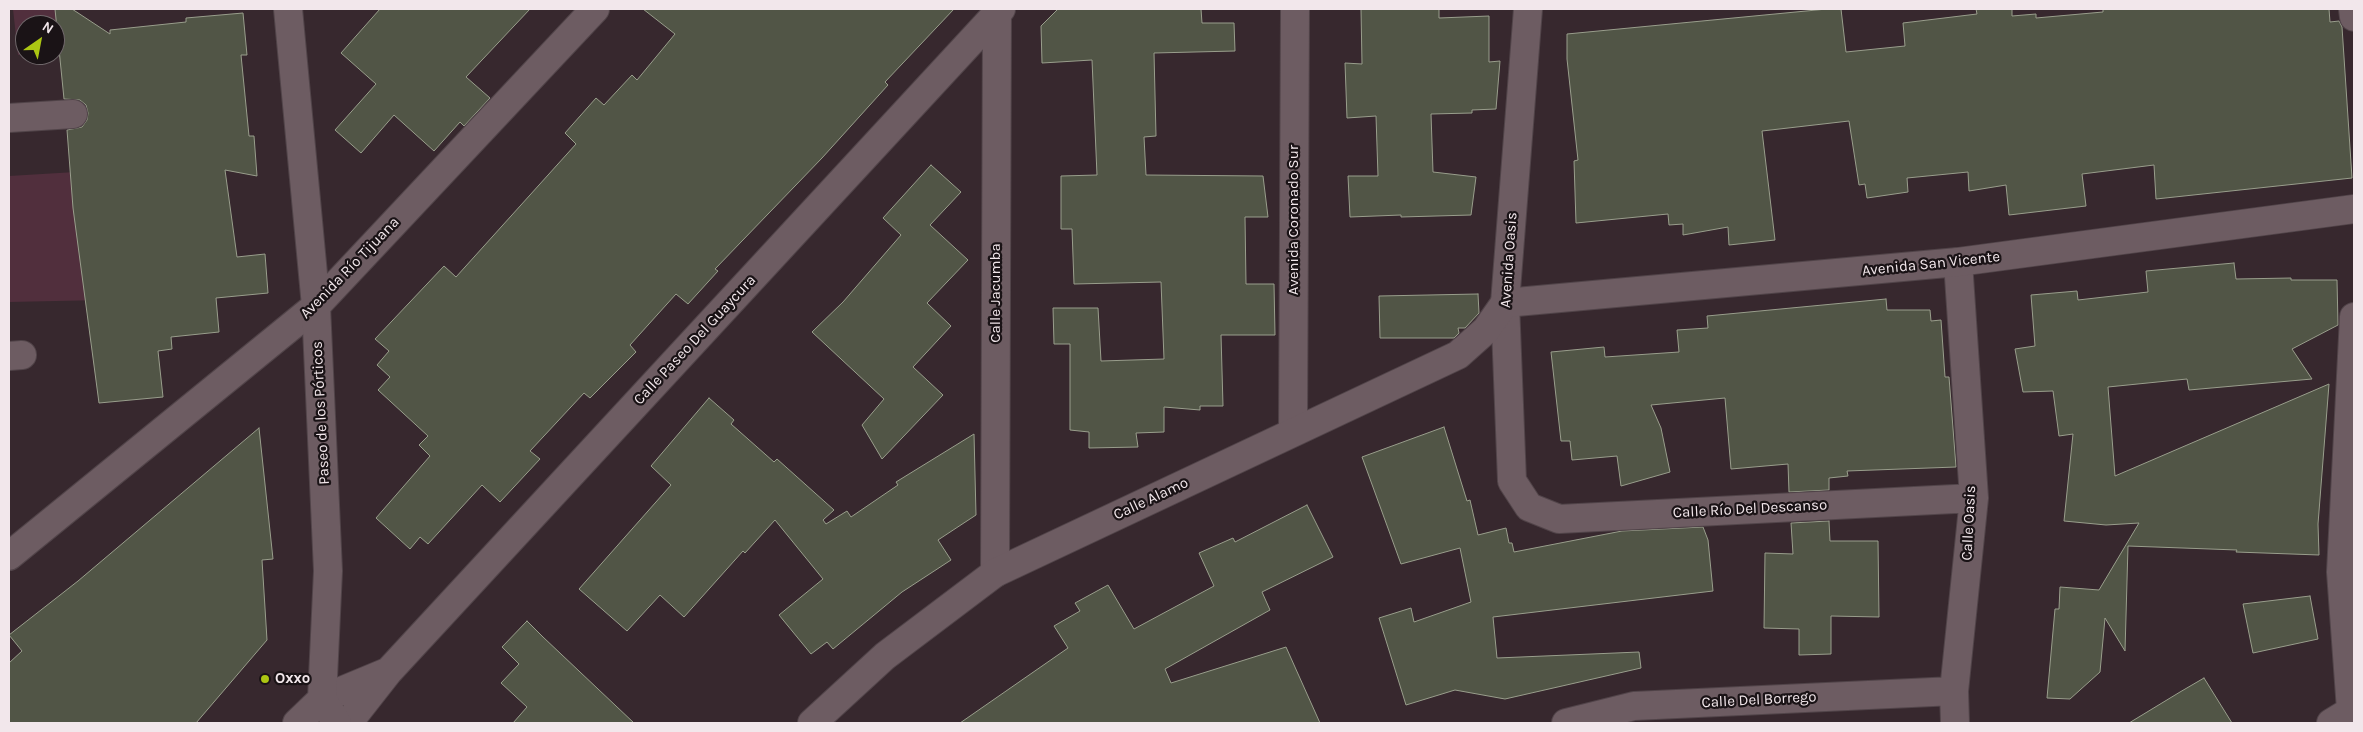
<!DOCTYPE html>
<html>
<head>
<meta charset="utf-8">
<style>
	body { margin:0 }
	#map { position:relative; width:2363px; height:732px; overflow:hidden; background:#37282e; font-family:Karla,sans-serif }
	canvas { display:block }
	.frame { position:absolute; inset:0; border:10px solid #f2e7eb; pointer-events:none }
	.north { position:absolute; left:15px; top:15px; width:50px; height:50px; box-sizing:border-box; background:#1a1316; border:1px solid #70686b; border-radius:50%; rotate:33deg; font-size:14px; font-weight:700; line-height:20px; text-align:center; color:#f2e7eb }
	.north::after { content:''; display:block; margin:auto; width:18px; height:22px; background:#acc613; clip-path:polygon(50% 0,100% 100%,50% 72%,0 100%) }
</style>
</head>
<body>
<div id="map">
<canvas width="2363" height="732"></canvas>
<div class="frame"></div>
<div class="north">N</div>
</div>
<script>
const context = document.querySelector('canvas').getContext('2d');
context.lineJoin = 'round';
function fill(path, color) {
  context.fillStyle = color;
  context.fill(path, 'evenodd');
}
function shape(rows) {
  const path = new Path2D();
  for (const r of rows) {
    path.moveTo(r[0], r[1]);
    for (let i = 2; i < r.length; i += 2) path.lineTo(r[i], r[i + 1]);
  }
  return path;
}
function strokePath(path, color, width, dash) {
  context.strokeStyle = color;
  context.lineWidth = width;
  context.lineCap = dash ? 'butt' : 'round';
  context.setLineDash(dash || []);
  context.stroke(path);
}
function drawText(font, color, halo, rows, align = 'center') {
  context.font = font + ' Karla,sans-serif';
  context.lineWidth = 4.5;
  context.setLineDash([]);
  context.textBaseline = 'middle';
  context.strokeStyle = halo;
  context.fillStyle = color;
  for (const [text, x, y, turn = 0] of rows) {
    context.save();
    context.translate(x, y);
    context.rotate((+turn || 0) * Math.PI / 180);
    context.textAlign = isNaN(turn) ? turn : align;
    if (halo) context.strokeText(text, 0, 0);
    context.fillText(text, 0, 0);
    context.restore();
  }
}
const green = shape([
	[13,9,61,9,66,49,55,51,55,25,25,25,25,54,18,55],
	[92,171,104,300,9,302,9,176]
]);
const building = shape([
	[55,9,72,9,110,34,110,30,186,22,186,18,243,13,247,55,241,55,249,136,254,136,257,176,225,170,237,257,265,254,268,293,216,298,219,332,171,337,172,349,158,351,163,397,99,403,73,208,67,130,82,127,87,120,88,113,86,105,80,100,64,99,55,9],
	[380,9,530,9,466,77,490,98,464,126,460,122,434,151,394,115,361,153,335,130,376,84,341,53,380,9],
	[643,9,954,9,885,82,888,85,822,158,715,269,718,271,688,304,676,294,630,345,636,352,590,398,584,393,530,451,540,459,500,502,482,485,428,544,420,537,410,549,376,518,430,456,419,445,428,436,378,390,390,377,377,365,389,351,375,339,444,266,456,277,576,144,565,133,596,98,604,105,632,75,637,80,675,34,643,9],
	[1058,9,1201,9,1202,23,1234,23,1235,51,1154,53,1156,136,1144,137,1146,175,1263,176,1268,217,1245,217,1246,284,1274,284,1275,335,1221,335,1223,406,1200,406,1200,410,1164,407,1164,432,1136,433,1138,447,1089,448,1089,432,1070,430,1070,344,1054,344,1053,308,1098,308,1101,361,1164,359,1161,282,1074,284,1072,229,1061,229,1061,176,1097,175,1092,60,1042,63,1041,26,1058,9],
	[1361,9,1439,9,1439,18,1489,16,1489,62,1500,61,1496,109,1472,110,1472,113,1431,114,1433,172,1476,177,1471,215,1401,217,1401,215,1350,217,1348,176,1378,176,1376,116,1347,118,1345,63,1362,64,1361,9],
	[1827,9,1841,9,1846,52,1905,46,1903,23,1977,14,1976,9,2012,9,2012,16,2036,14,2036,18,2103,12,2103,9,2329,9,2330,22,2339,21,2342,27,2352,178,2156,199,2154,165,2082,174,2086,206,2009,215,2006,185,1969,191,1968,172,1907,178,1908,192,1867,198,1865,184,1859,185,1849,121,1762,131,1775,240,1729,245,1728,227,1683,235,1683,224,1669,225,1668,214,1576,223,1574,161,1578,160,1567,59,1567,34,1827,9],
	[931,165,961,192,930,225,968,260,927,303,951,326,913,367,943,395,882,459,862,425,884,399,812,332,843,302,901,235,883,218,931,165],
	[2234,263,2236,279,2291,278,2291,280,2337,280,2338,325,2292,349,2312,379,2189,390,2187,379,2108,387,2115,476,2329,384,2318,524,2319,555,2236,552,2237,550,2128,546,2125,651,2105,618,2100,672,2070,699,2047,698,2055,609,2059,609,2060,587,2099,590,2139,523,2106,525,2064,521,2073,434,2059,436,2053,391,2023,392,2015,349,2035,346,2031,295,2077,291,2078,300,2148,292,2146,271,2234,263],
	[1478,294,1479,313,1465,328,1458,328,1459,333,1454,338,1380,338,1379,296,1478,294],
	[1886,299,1887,310,1930,310,1931,321,1941,320,1945,377,1949,377,1956,467,1847,471,1848,476,1829,478,1829,490,1789,492,1788,464,1731,469,1725,398,1651,405,1661,428,1670,472,1621,486,1617,456,1572,460,1570,441,1561,441,1551,352,1604,347,1605,357,1679,352,1677,330,1708,328,1707,316,1886,299],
	[709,398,734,420,731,424,774,462,777,459,834,510,823,520,826,524,847,511,851,517,898,485,896,482,974,434,976,515,938,540,951,560,902,592,833,649,827,642,811,654,779,615,823,579,775,520,745,553,743,551,684,617,660,595,627,631,579,589,671,485,651,466,709,398],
	[1444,427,1467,501,1470,500,1478,535,1506,528,1509,543,1512,543,1514,552,1622,531,1703,527,1708,540,1713,591,1493,617,1497,658,1639,652,1641,668,1505,699,1455,690,1406,705,1379,618,1411,608,1414,622,1471,602,1460,548,1401,564,1362,457,1444,427],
	[259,428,273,559,262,560,267,640,196,723,9,723,9,663,22,651,9,635,78,581,259,428],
	[1307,505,1333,557,1262,592,1270,610,1165,669,1171,683,1286,647,1320,723,960,723,1068,648,1054,626,1080,611,1075,603,1108,585,1134,629,1214,586,1199,553,1233,538,1235,542,1307,505],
	[1829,521,1830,541,1878,541,1879,617,1831,616,1831,654,1799,655,1799,629,1764,628,1765,553,1793,554,1791,523,1829,521],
	[2310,596,2318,639,2253,653,2243,604,2310,596],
	[527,621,543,637,634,723,513,723,527,707,501,683,519,664,502,647,527,621],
	[2204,678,2232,723,2129,723,2180,692,2204,678]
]);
const minor = shape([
	[1528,9,1505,303,1512,481,1529,507,1559,519,1974,498],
	[2353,9,2354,17],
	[9,118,73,114],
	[9,356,22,355],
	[1293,432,1295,9],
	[995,573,997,12],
	[322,699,387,672],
	[2351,710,2341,572,2354,317],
	[348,723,388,672,1001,9],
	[1566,723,1634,706,1954,691],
	[1955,723,1954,691,1974,498,1958,262],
	[2331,723,2354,709]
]);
const tertiary = shape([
	[9,556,316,306,288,9],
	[812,723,885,656,995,573,1458,355,1486,330,1505,303,1958,262,2354,209]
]);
const secondary = shape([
	[297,723,322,699],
	[337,723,322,699,328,571,316,306,595,9]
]);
const markers = [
	[265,679,5,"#acc613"]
];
const streetNames = [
	["Avenida Coronado Sur",1294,220,-90],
	["Avenida Oasis",1509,260,-86],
	["Avenida San Vicente",1931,264,-6],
	["Avenida Río Tijuana",350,268,-46],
	["Calle Jacumba",996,293,-90],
	["Calle Paseo Del Guaycura",695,340,-47],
	["Paseo de los Pórticos",321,413,-93],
	["Calle Alamo",1151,499,-25],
	["Calle Río Del Descanso",1750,509,-3],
	["Calle Oasis",1969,523,-87],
	["Calle Del Borrego",1759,700,-3]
];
const poiNames = [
	["Oxxo",275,679]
];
fill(green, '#512f3d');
fill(building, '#515546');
strokePath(building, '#999e8c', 1);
strokePath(minor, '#514449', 30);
strokePath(tertiary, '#514449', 30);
strokePath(secondary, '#514449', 30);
strokePath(minor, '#6d5c62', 28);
strokePath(tertiary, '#6d5c62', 28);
strokePath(secondary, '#6d5c62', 28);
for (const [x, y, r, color] of markers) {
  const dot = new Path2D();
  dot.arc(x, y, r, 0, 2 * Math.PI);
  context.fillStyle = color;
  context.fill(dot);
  strokePath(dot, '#1a1316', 2);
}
drawText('15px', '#f2e7eb', '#1a1316', streetNames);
drawText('bold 15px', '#f2e7eb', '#1a1316', poiNames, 'left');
</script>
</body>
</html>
